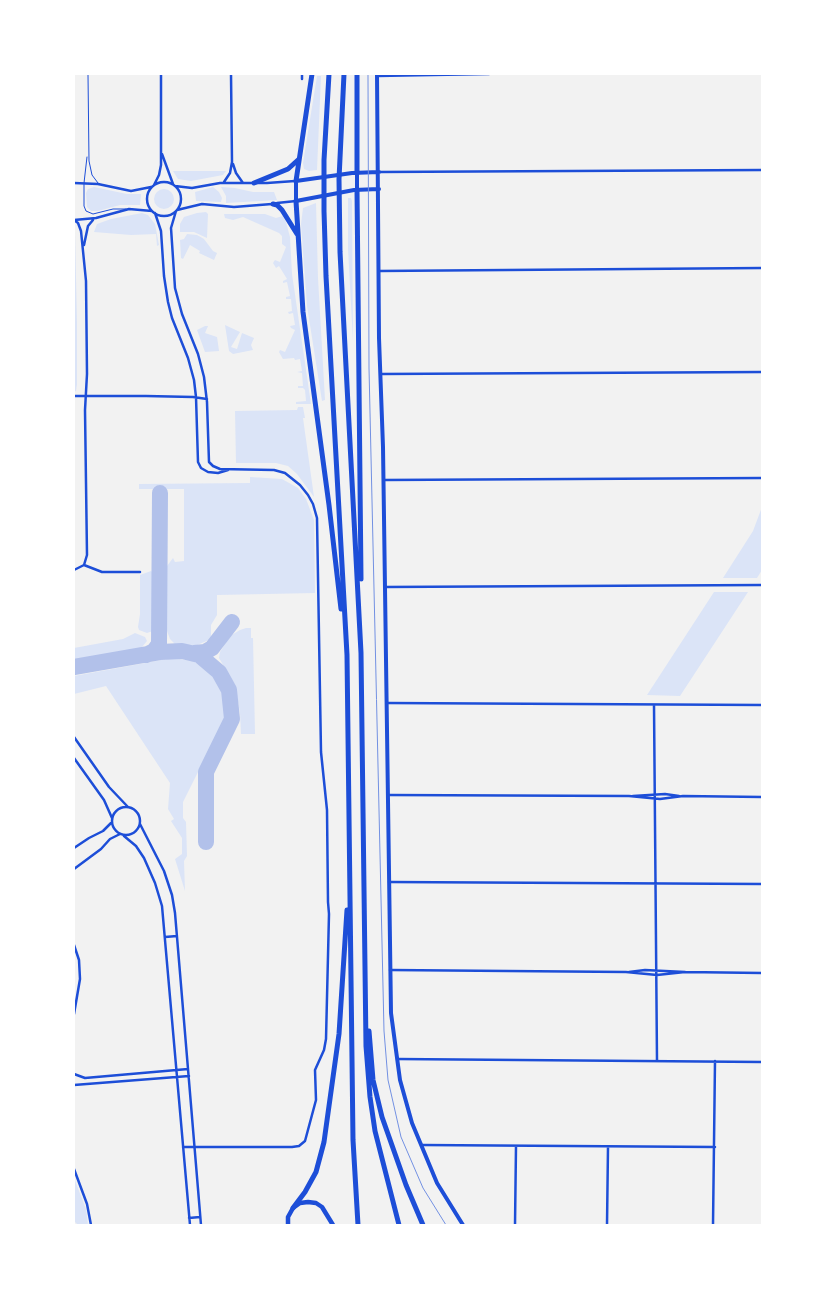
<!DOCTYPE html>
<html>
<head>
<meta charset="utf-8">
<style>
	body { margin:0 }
	#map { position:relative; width:836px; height:1299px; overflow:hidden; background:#f2f2f2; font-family:Raleway,sans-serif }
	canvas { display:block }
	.frame { position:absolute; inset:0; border:75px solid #fff; pointer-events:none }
</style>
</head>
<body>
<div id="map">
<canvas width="836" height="1299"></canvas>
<div class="frame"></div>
</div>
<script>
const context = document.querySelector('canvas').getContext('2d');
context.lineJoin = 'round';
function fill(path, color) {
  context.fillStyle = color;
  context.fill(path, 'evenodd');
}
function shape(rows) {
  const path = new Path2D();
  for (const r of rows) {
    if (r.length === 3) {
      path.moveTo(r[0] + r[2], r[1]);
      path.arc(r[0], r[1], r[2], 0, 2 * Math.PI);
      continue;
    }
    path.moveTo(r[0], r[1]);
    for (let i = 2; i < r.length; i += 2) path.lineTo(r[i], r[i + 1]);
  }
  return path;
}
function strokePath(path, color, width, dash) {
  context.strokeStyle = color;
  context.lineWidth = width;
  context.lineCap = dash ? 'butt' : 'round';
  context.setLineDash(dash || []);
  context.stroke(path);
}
const green = shape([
	[317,76,321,76,317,170,309,171,304,169,303,163],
	[173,171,226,171,223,175,191,181,178,179],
	[94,187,127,194,141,194,140,205,120,205,98,211,91,211,87,207,86,193,88,189],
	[213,187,219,192,222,198,221,202,196,201,195,192],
	[221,187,235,188,253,192,274,192,277,200,226,203,226,196],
	[164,199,10],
	[348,198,351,198,352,201,353,341,348,249],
	[316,203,318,278,325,400,322,401,307,306,301,224,303,208],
	[206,212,208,214,207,238,194,232,180,232,180,224,184,217,197,213],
	[142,213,148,215,155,224,159,245,157,246,156,234,131,235,94,232,97,224,111,219],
	[224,214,265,214,276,218,283,216,286,222,290,237,292,274,311,404,296,404,296,402,306,401,305,390,303,388,298,388,298,386,303,386,302,373,297,372,302,371,300,359,295,360,294,358,283,359,279,352,280,350,285,352,295,330,291,328,290,326,295,325,293,313,289,314,288,312,292,311,291,299,286,299,286,297,290,296,287,282,283,283,283,281,287,279,279,266,276,268,273,263,275,260,280,262,286,247,282,244,282,236,279,233,243,217,233,220,225,218],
	[74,231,75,231,77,323,77,384,76,391,74,392],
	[187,234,197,235,204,239,213,251,217,253,214,260,199,253,200,251,190,245,183,259,181,258,180,240,184,239],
	[225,325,240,332,231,347,237,349,242,333,254,338,251,345,253,350,233,354,229,351],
	[205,326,208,326,205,333,217,337,219,351,205,352,197,330],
	[298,407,303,407,305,418,303,418,314,497,297,474,288,466,276,463,236,463,235,411,297,410],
	[250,477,282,479,298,488,306,499,314,520,315,593,217,595,217,615,211,625,211,639,195,646,175,644,170,639,167,631,167,566,173,558,175,562,184,561,184,489,139,489,139,484,250,483],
	[762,507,762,570,757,578,723,578,753,531],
	[151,571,153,572,153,631,147,633,139,630,138,627,140,614,140,575],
	[714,592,748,592,680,696,647,695],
	[246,628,251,628,251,638,253,638,255,734,241,734,240,713,235,685,219,658,220,652,230,636,240,630],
	[135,633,145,637,147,641,142,647,134,652,74,662,74,648,123,639],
	[167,659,178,659,193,661,201,665,210,673,222,688,226,711,225,718,183,802,183,818,186,822,187,856,184,861,185,891,175,859,182,854,182,838,171,821,174,819,168,809,170,783,106,686,74,694,74,676],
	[74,1178,86,1209,88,1225,78,1225,74,1221]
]);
const taxiway = shape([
	[194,653,205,652,212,648,232,622],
	[146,655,154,651,159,644,160,493],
	[74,667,160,652,182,651,199,655,219,672,229,690,232,719,206,772,206,842]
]);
const service = shape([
	[88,74,89,161,92,175,98,183],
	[87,157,84,183,84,206,86,211,93,214,113,209,126,209]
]);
const minor = shape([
	[377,76,489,74],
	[302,79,302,74],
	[162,154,173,184],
	[233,164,236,173,243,183],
	[379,172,762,170],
	[224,182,230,173,232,162,231,74],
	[164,199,17],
	[74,183,98,184,131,191,151,187],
	[154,185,159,175,161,165,161,74],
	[175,186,192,188,220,183,267,183,295,181],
	[277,203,296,201],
	[177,210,202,204,234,207,272,204],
	[176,211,171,228,175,288,182,314,198,354,204,377,207,402,209,462,213,466,220,469,274,470,285,473,300,485,308,495,313,504,317,518,321,752,327,810,328,902,329,914,326,1039,324,1050,315,1070,316,1100,305,1141,299,1146,292,1147,183,1147],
	[155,213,161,231,164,276,168,302,172,318,188,358,194,380,196,397,198,462,201,468,208,472,218,473,228,470],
	[74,220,78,223,81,231,86,281,87,374,85,410,87,555,84,565],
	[74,220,96,218,129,209,152,211],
	[84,245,88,226,93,220],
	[379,271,762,268],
	[381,374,762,372],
	[74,396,146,396,193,397,207,399],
	[384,480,762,478],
	[74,570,84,565,102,572,140,572],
	[385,587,762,585],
	[387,703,762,705],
	[654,705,657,1061],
	[74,737,109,787,128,807],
	[74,758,104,800,112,818],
	[388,795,629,796,660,799,683,796,762,797],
	[633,796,665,794,679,796],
	[126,821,14],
	[140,824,164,871,172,895,175,913,201,1225],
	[124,836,136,846,144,858,155,883,162,906,190,1225],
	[74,848,89,838,103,831,111,823],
	[74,869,101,849,110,839,120,834],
	[389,882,762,884],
	[165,937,177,936],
	[74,945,79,960,80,979,74,1014],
	[390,970,626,972,657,975,685,972],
	[629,972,645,970,685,972,762,973],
	[397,1059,762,1062],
	[74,1074,85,1078,188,1069],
	[74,1085,189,1076],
	[422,1145,715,1147],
	[74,1169,87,1204,91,1225],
	[189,1218,200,1217],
	[515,1225,516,1146],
	[607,1225,608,1147],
	[713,1225,715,1061]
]);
const secondary = shape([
	[377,74,379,338,383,447,391,1013,400,1080,412,1123,437,1183,463,1225],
	[379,172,352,173,296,181,296,201,354,190,379,189],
	[357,173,357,190]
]);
const primary = shape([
	[288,1225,288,1217,293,1208,300,1203,308,1202,316,1203,322,1207,333,1225]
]);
const motorway = shape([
	[329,74,324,160,324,211,326,276,347,655,353,1140,358,1225],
	[344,74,339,179,340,252,361,653,366,1046,370,1097,375,1131,399,1225],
	[357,173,357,74],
	[296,181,312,74],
	[254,183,288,169,298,160],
	[357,190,361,579],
	[296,201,303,312,329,505,341,609],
	[273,204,277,205,282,210,297,234],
	[369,1031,373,1080,382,1117,406,1185,423,1225],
	[293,1208,305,1192,316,1172,324,1142,339,1034,347,910]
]);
const tram = shape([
	[368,74,369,368,384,1031,388,1080,401,1137,423,1188,446,1225]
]);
fill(green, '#dbe4f7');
strokePath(taxiway, '#b2c1ea', 16);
strokePath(service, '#1d4ed8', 1);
strokePath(minor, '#1d4ed8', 2.5);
strokePath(secondary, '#1d4ed8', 4);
strokePath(primary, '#1d4ed8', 4.5);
strokePath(motorway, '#1d4ed8', 5);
strokePath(tram, '#7290e2', 1);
</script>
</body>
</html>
